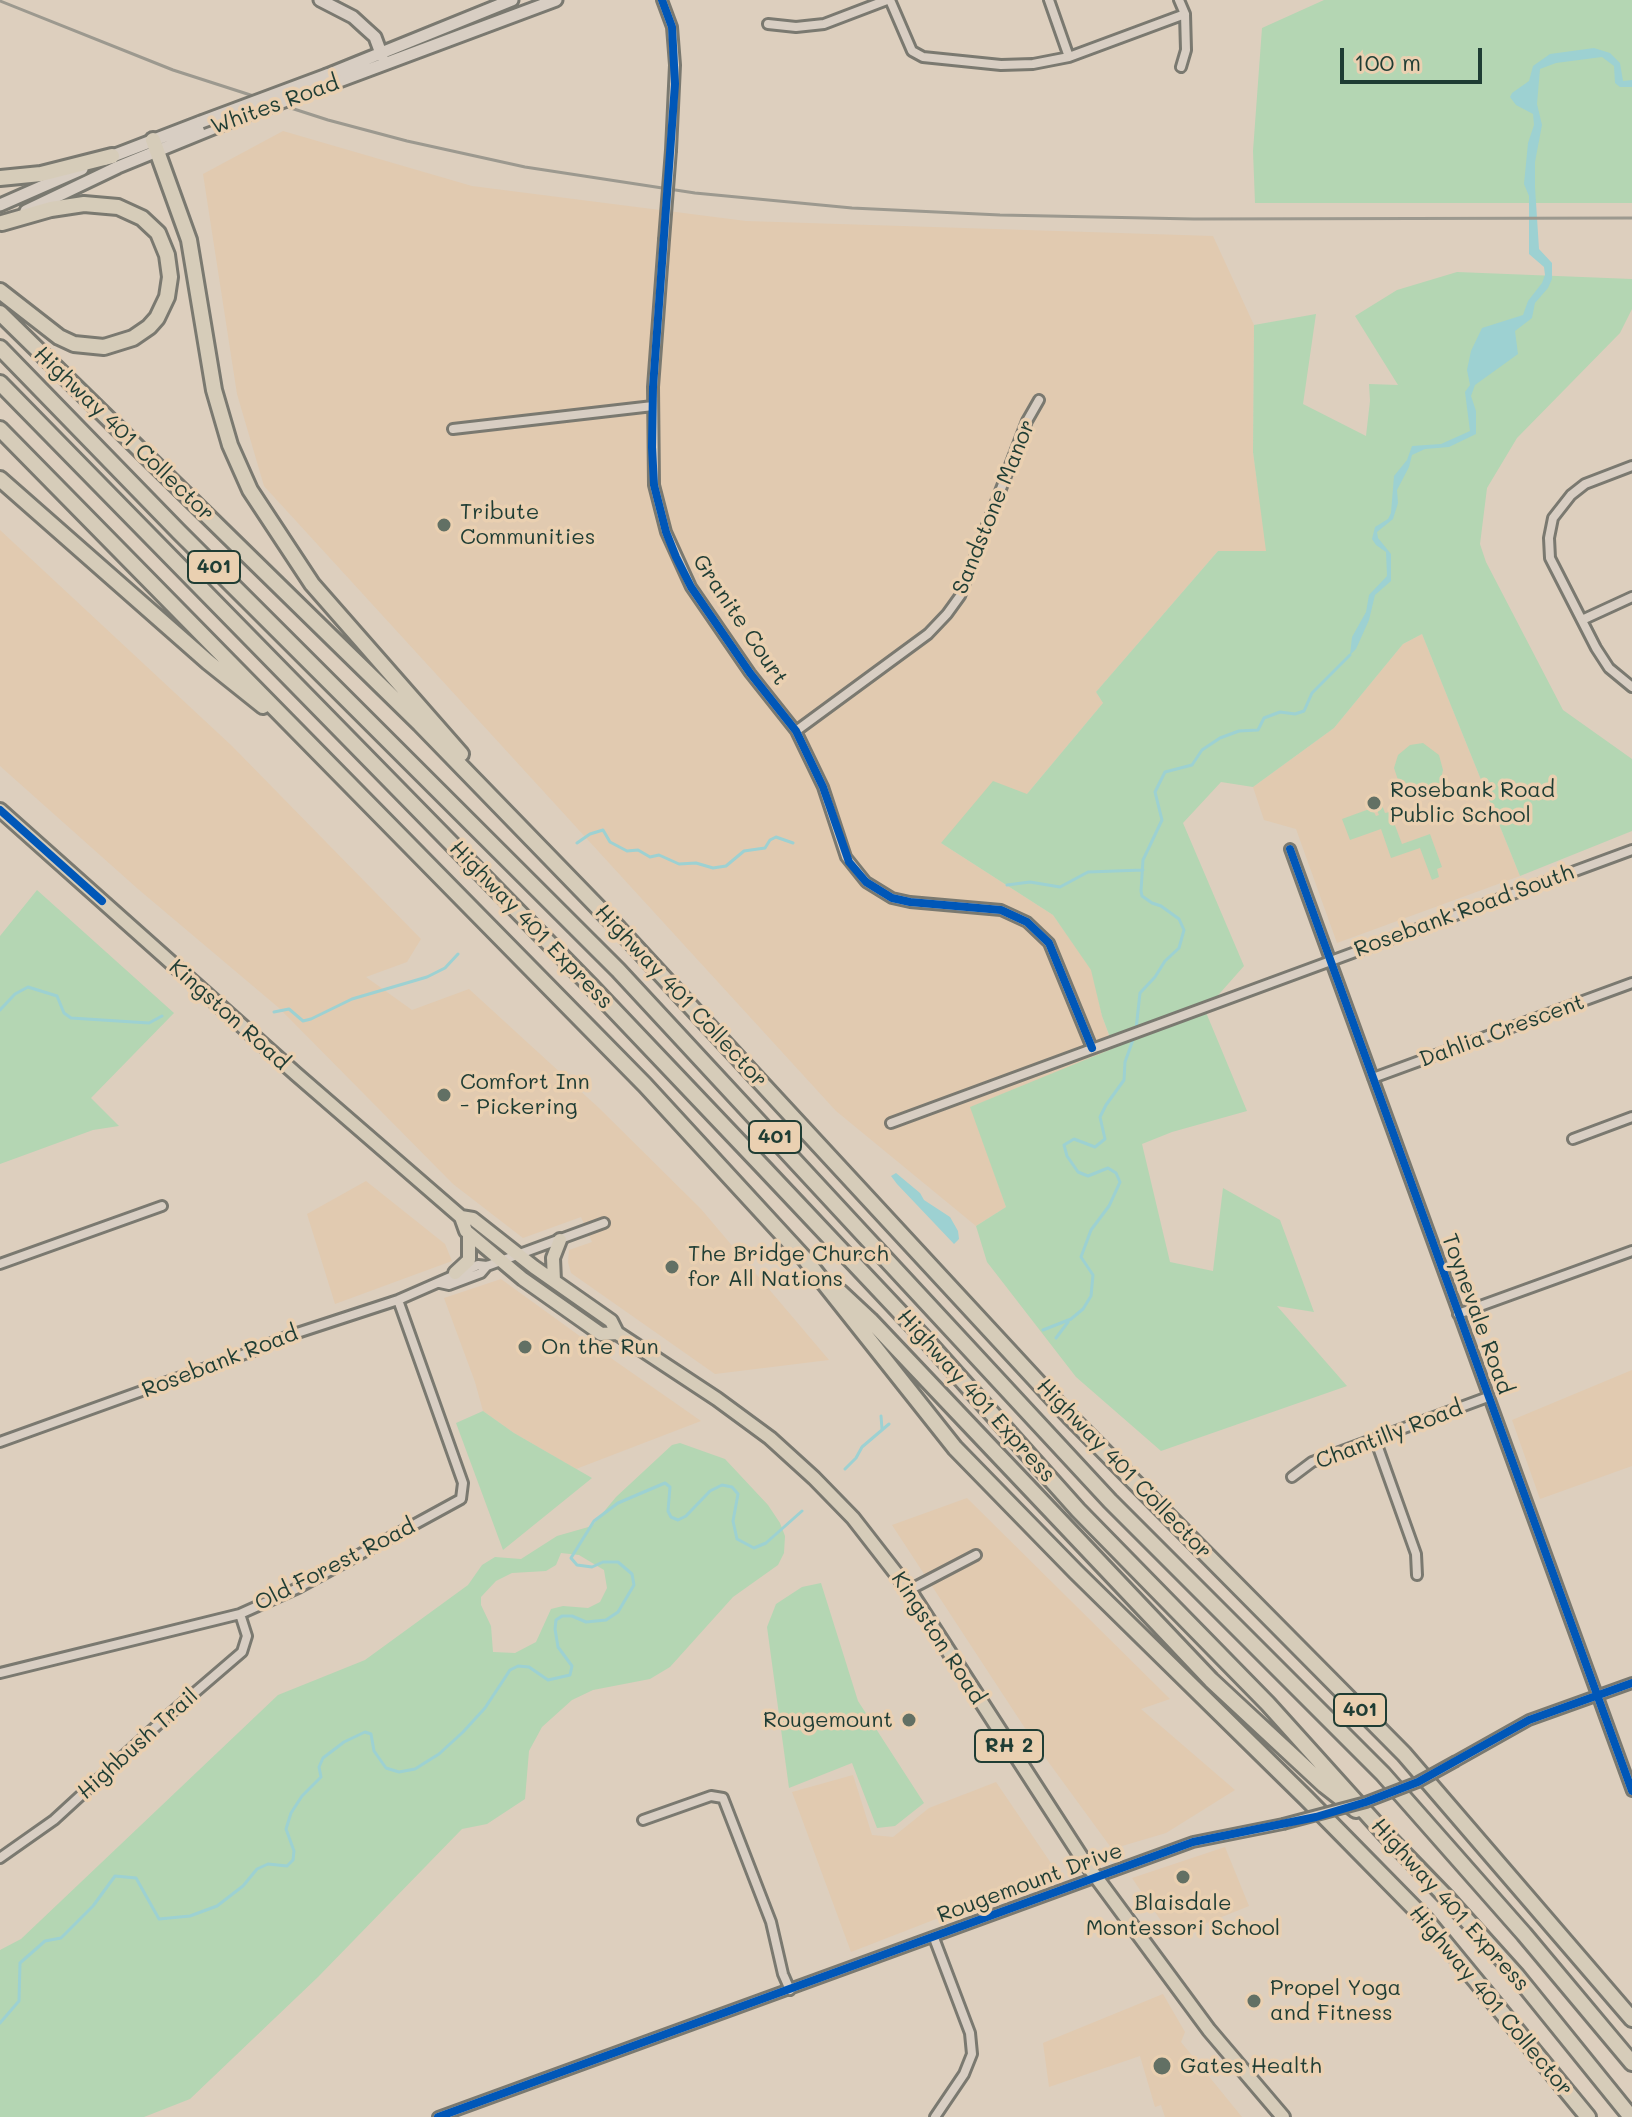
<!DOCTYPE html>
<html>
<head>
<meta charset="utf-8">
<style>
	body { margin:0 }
	#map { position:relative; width:1632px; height:2117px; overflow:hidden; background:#ddcfbe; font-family:Mali,sans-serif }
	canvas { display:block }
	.scale { position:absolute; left:1340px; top:48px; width:142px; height:36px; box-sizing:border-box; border:4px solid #1f3d34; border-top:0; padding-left:10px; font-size:24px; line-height:28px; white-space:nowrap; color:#1f3d34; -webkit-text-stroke:6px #ead0b1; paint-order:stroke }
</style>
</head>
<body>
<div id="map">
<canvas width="1632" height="2117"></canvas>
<div class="scale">100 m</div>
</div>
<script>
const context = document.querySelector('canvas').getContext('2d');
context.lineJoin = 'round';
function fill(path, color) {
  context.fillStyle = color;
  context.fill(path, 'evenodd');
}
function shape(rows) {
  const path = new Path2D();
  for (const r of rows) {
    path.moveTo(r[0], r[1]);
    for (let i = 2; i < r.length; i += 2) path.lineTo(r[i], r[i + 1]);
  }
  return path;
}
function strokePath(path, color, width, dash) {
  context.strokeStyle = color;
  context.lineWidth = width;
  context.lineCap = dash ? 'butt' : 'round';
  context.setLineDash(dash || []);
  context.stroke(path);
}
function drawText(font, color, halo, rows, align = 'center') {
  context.font = font + ' Mali,sans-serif';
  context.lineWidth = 7;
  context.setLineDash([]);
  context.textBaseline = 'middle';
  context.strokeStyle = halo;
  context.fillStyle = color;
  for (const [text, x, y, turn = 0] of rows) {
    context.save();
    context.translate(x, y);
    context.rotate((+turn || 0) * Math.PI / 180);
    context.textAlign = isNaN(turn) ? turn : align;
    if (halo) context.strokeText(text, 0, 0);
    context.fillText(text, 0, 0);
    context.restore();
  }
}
const built = shape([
	[283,131,472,186,746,221,1213,236,1254,325,1253,452,1267,551,1218,551,1096,692,1103,703,1027,794,941,843,1053,915,1092,970,1102,1016,1114,1049,971,1107,1006,1207,976,1226,836,1111,264,486,237,394,203,174],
	[0,530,232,746,421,939,407,962,366,977,412,1010,469,989,599,1108,701,1209,829,1360,715,1374,571,1273,568,1262,569,1250,592,1242,581,1217,523,1238,453,1184,279,1008,138,889,0,766],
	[1422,634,1520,876,1337,943,1296,829,1264,820,1253,787,1334,728,1403,644],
	[366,1181,445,1244,452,1261,335,1304,307,1214],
	[501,1279,588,1342,701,1421,576,1469,514,1433,483,1411,475,1382,444,1298],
	[1632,1370,1632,1466,1540,1499,1512,1420],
	[967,1498,1170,1699,1141,1709,1235,1790,1166,1833,1112,1849,1036,1745,892,1525],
	[853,1775,872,1835,893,1837,929,1808,996,1782,1057,1872,851,1952,792,1792],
	[1225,1847,1249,1906,1172,1937,1132,1878],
	[1163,1994,1185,2032,1181,2042,1242,2117,1165,2117,1161,2105,1155,2107,1140,2056,1049,2087,1043,2043]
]);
const green = shape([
	[1324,0,1632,0,1632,203,1255,203,1253,151,1262,28],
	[1457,272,1632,279,1632,309,1620,333,1517,438,1487,488,1480,544,1486,562,1563,710,1632,759,1632,831,1520,876,1422,634,1403,644,1334,728,1253,787,1221,782,1183,823,1244,966,1205,1010,1247,1111,1172,1132,1142,1144,1170,1262,1213,1271,1223,1188,1280,1220,1314,1312,1277,1306,1347,1386,1161,1451,1076,1377,987,1262,976,1226,1006,1207,970,1107,1114,1048,1102,1016,1091,970,1053,915,941,843,993,781,1027,794,1103,703,1096,692,1218,551,1266,551,1253,452,1254,325,1316,314,1303,404,1366,436,1370,401,1369,384,1398,385,1355,316,1397,290],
	[1423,743,1439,755,1443,770,1440,783,1409,798,1403,795,1394,768,1398,755,1410,745],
	[1382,805,1385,813,1390,812,1402,844,1430,834,1442,867,1437,869,1439,877,1432,880,1420,848,1391,858,1381,829,1350,840,1342,819,1372,808,1376,816,1379,815,1376,808],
	[37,890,174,1013,91,1098,119,1126,93,1130,0,1164,0,936],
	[483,1411,514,1433,592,1478,503,1550,456,1423],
	[680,1443,725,1459,768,1505,780,1523,785,1536,784,1553,778,1565,733,1597,670,1667,650,1679,593,1690,572,1700,542,1727,529,1751,525,1799,487,1824,462,1829,318,1977,190,2099,144,2117,0,2117,0,1950,21,1939,278,1695,365,1660,468,1585,482,1565,495,1557,521,1559,557,1536,592,1526,616,1497,672,1445],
	[561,1553,579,1555,604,1570,607,1588,600,1602,588,1608,563,1606,551,1609,536,1642,515,1653,493,1652,491,1626,481,1605,481,1597,496,1581,512,1573,546,1571,556,1565],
	[821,1583,858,1701,924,1803,895,1826,877,1828,852,1763,789,1788,767,1627,776,1604,802,1587]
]);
const water = shape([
	[1594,48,1610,53,1620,63,1623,81,1632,80,1632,87,1620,87,1615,83,1614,66,1602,57,1556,63,1540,69,1537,104,1542,125,1535,162,1535,187,1539,249,1552,263,1552,279,1548,288,1535,303,1532,318,1515,331,1518,354,1475,385,1471,396,1476,411,1476,434,1449,447,1425,449,1412,455,1409,467,1397,490,1398,503,1393,519,1377,532,1378,538,1391,554,1391,581,1375,595,1369,620,1356,649,1350,655,1352,637,1366,612,1369,595,1387,576,1386,552,1376,545,1372,539,1375,527,1388,519,1391,513,1394,476,1407,460,1412,446,1441,444,1470,431,1465,392,1470,385,1467,370,1471,351,1482,328,1523,315,1528,301,1542,283,1545,275,1544,267,1529,254,1529,196,1524,184,1528,143,1534,125,1533,114,1516,105,1510,97,1512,93,1529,81,1533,66,1550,54],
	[896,1173,920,1193,924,1200,950,1217,958,1231,959,1239,954,1244,897,1184,891,1176]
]);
const stream = shape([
	[577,843,590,834,603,830,610,842,627,851,638,850,650,857,659,855,679,864,696,863,713,868,726,866,744,851,765,848,770,840,776,837,793,843],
	[1007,885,1030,882,1060,887,1088,872,1143,870],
	[0,1010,15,994,28,987,57,996,64,1013,71,1018,149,1023,162,1016],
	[274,1012,289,1009,303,1021,311,1019,352,999,427,977,445,968,458,954],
	[1136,1029,1140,993,1155,977,1165,961,1179,948,1184,930,1179,919,1161,906,1152,903,1142,896,1141,891,1143,860,1162,820,1155,792,1165,772,1192,765,1202,750,1220,738,1239,731,1258,730,1264,718,1280,712,1295,714,1304,711,1312,693,1350,655],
	[1043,1330,1071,1319,1083,1309,1091,1296,1093,1275,1081,1257,1091,1230,1109,1206,1120,1182,1116,1173,1108,1168,1088,1176,1078,1172,1067,1156,1064,1145,1074,1139,1095,1147,1105,1139,1100,1117,1106,1105,1124,1080,1125,1062,1134,1037],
	[1056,1338,1068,1322],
	[881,1416,882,1429],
	[845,1469,856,1458,862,1447,889,1424],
	[0,2023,19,2001,20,1963,45,1941,61,1938,93,1906,115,1876,136,1878,159,1919,190,1916,217,1906,243,1886,257,1869,268,1864,287,1866,293,1860,294,1851,286,1829,291,1813,302,1796,321,1777,319,1767,323,1758,344,1742,365,1732,371,1734,374,1751,386,1768,399,1772,415,1769,439,1754,463,1732,485,1708,510,1670,518,1666,529,1667,548,1680,570,1675,572,1666,558,1647,555,1629,556,1620,562,1616,572,1616,586,1622,606,1620,618,1612,634,1585,632,1574,618,1562,603,1562,592,1567,577,1565,571,1558,594,1521,618,1503,665,1483,670,1487,668,1511,671,1517,678,1520,686,1516,710,1491,722,1485,732,1487,738,1494,733,1521,737,1539,754,1548,766,1543,802,1511]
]);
const street = shape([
	[662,0,672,27,675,65,671,150],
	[890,0,912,51,923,57,1001,65,1033,64,1069,57,1185,14],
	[1049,0,1069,57],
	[1179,0,1185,14,1186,50,1181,67],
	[768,24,796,27,824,24,887,0],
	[664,240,653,387,654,485,666,532,691,587,750,673,796,731,823,787,846,857,866,882,892,898,910,902,1001,910,1027,922,1049,943,1092,1048],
	[453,429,653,406],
	[1632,466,1585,484,1571,495,1553,518,1549,538,1550,558,1596,648,1609,668,1632,687],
	[1582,620,1632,597],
	[796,731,928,634,947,614,960,596,1027,421,1039,400],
	[1290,849,1632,1791],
	[1373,1078,1632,983],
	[891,1123,1632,850],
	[1573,1139,1632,1117],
	[0,1264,162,1206],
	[440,1283,449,1285,481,1273,487,1266],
	[1458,1314,1632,1251],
	[1375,1439,1416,1554,1417,1575],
	[0,1442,253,1351,291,1335,398,1300,478,1265,487,1266,604,1223],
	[1292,1477,1312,1462,1488,1397],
	[909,1590,976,1555],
	[0,1673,240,1614,298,1588,461,1499,463,1483,398,1300],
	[1456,1761,1529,1720,1632,1683],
	[643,1820,711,1796,723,1798,771,1922,783,1974,790,1990],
	[0,1858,54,1820,164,1719,242,1652,247,1636,240,1614],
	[934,1938,970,2033,972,2054,964,2074,935,2117],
	[438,2117,1193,1842,1283,1824]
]);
const secondary = shape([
	[320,0,353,17,365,28,375,37,382,56],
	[327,75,512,0],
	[339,81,556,0],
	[105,159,201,122],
	[0,205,82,169],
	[26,211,118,167,243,116]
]);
const primary = shape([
	[0,810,296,1074,461,1217,473,1219,534,1267,611,1321,617,1333,717,1399,770,1438,814,1478,853,1518,909,1590,1082,1858,1209,2030,1283,2117],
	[461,1217,466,1231,523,1279,601,1334,617,1333],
	[455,1273,469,1260,469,1234],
	[554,1281,553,1258,560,1240]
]);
const highway = shape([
	[153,140,189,240,214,390,230,445,250,490,312,584,461,754],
	[0,178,41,174,112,156],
	[0,291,59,337,74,344,104,347,133,338,149,327,157,318,167,297,170,277,167,255,158,233,142,218,118,207,84,204,51,209,2,223],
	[0,313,420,724,618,928,1070,1417,1404,1754,1632,2019],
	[0,348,179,532,618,970,1110,1501,1383,1774,1524,1934,1632,2063],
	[0,383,591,986,763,1167,927,1341,1078,1510,1268,1704,1385,1834,1446,1897,1517,1976,1631,2117],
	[0,429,645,1085,805,1259,955,1448,1076,1572,1306,1798,1426,1920,1588,2117],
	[0,479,208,662,263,706],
	[840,1292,870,1320,1211,1680,1324,1785,1356,1810]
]);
const rail = shape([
	[0,1,173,70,328,120,407,141,525,167,695,193,852,208,1000,215,1194,219,1632,218]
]);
const streetBridge = shape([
	[664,240,671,150],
	[1283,1824,1366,1802,1418,1782,1456,1761]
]);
const secondaryBridge = shape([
	[243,116,339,81],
	[201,122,327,75]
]);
const cycleway = shape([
	[662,0,672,27,675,84,653,387,652,447,654,485,666,532,676,557,691,587,750,673,796,731,823,787,849,862,866,882,892,898,910,902,1001,910,1027,922,1049,943,1092,1048],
	[0,810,102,901],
	[1290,849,1632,1791],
	[438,2117,1193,1842,1316,1817,1366,1802,1418,1782,1529,1720,1632,1683]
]);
const markers = [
	[444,525,8,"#627064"],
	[1374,803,8,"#627064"],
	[444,1095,8,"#627064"],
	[672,1267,8,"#627064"],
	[525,1347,8,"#627064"],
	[909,1720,8,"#627064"],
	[1183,1877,8,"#627064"],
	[1254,2001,8,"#627064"],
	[1162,2066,10,"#627064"]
];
const shields = [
	[214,567,52],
	[775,1137,52],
	[1360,1710,52],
	[1009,1746,68]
];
const shieldNames = [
	["401",214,567],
	["401",775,1137],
	["401",1360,1710],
	["RH 2",1009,1746]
];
const streetNames = [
	["Whites Road",275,105,-20],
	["Highway 401 Collector",124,434,44],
	["Sandstone Manor",994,507,-68],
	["Granite Court",740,620,56],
	["Rosebank Road South",1464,911,-20],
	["Highway 401 Express",531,925,46],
	["Highway 401 Collector",681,996,47],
	["Kingston Road",229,1015,42],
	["Dahlia Crescent",1502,1031,-20],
	["Toynevale Road",1477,1314,70],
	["Rosebank Road",220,1362,-21],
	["Highway 401 Express",976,1396,48],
	["Chantilly Road",1389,1435,-21],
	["Highway 401 Collector",1124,1469,46],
	["Old Forest Road",335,1565,-27],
	["Kingston Road",938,1638,57],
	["Highbush Trail",138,1744,-42],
	["Rougemount Drive",1030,1883,-20],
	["Highway 401 Express",1450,1905,48],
	["Highway 401 Collector",1491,2001,50]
];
const poiNames = [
	["Tribute",460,512],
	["Communities",460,537],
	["Rosebank Road",1390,790],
	["Public School",1390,815],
	["Comfort Inn",460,1082],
	["- Pickering",460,1107],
	["The Bridge Church",688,1254],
	["for All Nations",688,1279],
	["On the Run",541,1347],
	["Rougemount",893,1720,"right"],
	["Blaisdale",1183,1903,"center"],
	["Montessori School",1183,1928,"center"],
	["Propel Yoga",1270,1988],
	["and Fitness",1270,2013],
	["Gates Health",1180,2066]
];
fill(built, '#e1cab0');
fill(green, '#b4d6b3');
fill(water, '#9dd1d2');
strokePath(stream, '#9dd1d2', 3);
strokePath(street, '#7a7970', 14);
strokePath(secondary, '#7a7970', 17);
strokePath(primary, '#7a7970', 18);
strokePath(highway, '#7a7970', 20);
strokePath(street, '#d8cec3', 8);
strokePath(secondary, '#d8cec3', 11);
strokePath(primary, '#d6ccb9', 12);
strokePath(highway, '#d6ccb9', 14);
strokePath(rail, '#9c998f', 3);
strokePath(streetBridge, '#7a7970', 14, []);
strokePath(secondaryBridge, '#7a7970', 17, []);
strokePath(streetBridge, '#d8cec3', 8);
strokePath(secondaryBridge, '#d8cec3', 11);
strokePath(cycleway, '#0057b8', 8);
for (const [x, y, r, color] of markers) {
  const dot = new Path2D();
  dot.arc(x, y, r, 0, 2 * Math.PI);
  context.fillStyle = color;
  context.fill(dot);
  strokePath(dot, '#ead0b1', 3);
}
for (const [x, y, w] of shields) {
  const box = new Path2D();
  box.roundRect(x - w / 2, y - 16, w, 32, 6);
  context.fillStyle = '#ead0b1';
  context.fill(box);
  strokePath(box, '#1f3d34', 2);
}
drawText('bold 20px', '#1f3d34', null, shieldNames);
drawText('22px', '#1f3d34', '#ead0b1', streetNames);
drawText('22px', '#1f3d34', '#ead0b1', poiNames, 'left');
</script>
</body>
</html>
